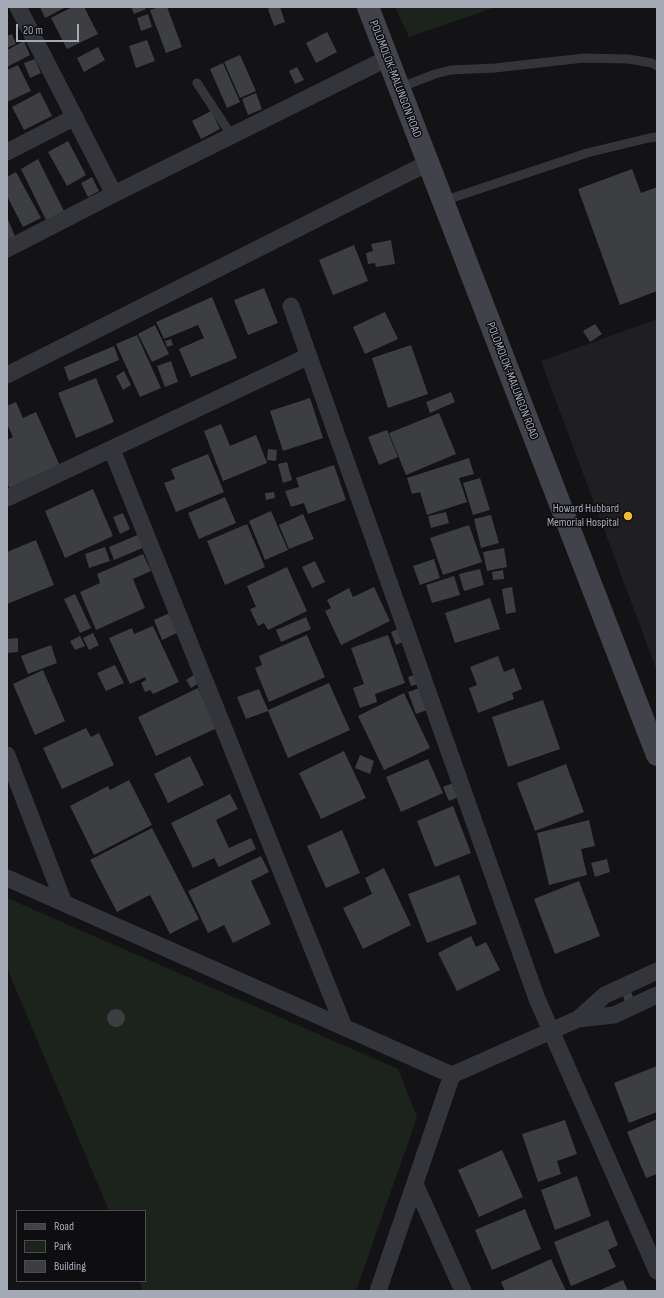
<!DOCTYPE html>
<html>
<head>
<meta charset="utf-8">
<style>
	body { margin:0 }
	#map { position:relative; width:664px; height:1298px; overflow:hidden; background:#131315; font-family:"Sofia Sans Condensed",sans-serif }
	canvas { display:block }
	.frame { position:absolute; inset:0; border:8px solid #a4a9b6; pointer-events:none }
	.legend { position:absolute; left:16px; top:1210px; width:130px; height:72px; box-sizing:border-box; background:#0e0e10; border:1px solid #4a4c52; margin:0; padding:5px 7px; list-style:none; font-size:12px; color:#a4a9b6 }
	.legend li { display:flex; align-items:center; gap:8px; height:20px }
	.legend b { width:20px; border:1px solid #4a4c52 }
	.scale { position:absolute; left:16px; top:24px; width:63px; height:18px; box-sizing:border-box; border:2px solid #a4a9b6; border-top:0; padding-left:5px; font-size:12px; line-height:14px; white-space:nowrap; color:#a4a9b6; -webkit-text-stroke:3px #0e0e10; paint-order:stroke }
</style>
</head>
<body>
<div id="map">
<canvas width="664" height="1298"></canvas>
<div class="frame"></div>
<ul class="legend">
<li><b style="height:5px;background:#42434a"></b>Road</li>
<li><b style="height:11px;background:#1b231c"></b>Park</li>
<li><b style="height:11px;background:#3d3e42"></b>Building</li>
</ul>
<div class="scale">20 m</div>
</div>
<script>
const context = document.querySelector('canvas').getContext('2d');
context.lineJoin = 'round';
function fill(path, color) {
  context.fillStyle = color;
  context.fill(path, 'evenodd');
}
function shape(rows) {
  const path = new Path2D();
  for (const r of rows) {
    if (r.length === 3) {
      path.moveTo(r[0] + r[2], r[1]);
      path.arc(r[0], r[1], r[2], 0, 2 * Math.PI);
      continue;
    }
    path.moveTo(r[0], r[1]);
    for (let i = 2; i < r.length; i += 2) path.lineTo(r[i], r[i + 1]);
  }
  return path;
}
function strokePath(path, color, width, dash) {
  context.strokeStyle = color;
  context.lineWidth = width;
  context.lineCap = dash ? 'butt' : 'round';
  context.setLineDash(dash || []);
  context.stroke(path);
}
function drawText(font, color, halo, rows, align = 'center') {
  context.font = font + ' "Sofia Sans Condensed",sans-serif';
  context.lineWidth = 3;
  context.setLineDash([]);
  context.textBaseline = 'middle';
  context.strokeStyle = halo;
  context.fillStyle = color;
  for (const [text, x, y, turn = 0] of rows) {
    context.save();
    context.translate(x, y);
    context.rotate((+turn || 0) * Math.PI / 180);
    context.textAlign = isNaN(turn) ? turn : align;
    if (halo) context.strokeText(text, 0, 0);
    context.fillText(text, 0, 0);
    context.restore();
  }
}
const built = shape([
	[657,319,657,671,541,361]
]);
const green = shape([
	[395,7,496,7,409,37],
	[7,898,398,1069,417,1117,356,1291,143,1291,139,1281,145,1281,145,1211,109,1211,7,968]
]);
const building = shape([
	[40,7,66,7,45,18],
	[72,7,84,7,98,34,67,49,51,18],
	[131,7,145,7,146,9,134,14],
	[158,7,167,7,182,47,166,53,150,10],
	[272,7,280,7,285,22,274,26,268,9],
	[148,14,152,27,141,31,137,18],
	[327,32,337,52,316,63,306,43],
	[12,34,16,44,7,48,7,36],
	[147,40,155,61,136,68,129,46],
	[24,41,30,55,7,67,7,50],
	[98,47,105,60,84,72,77,58],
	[240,55,256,91,240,98,224,62],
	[35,59,41,73,30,78,24,63],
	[223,63,240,102,227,108,210,69],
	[18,65,31,91,7,102,7,70],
	[297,67,304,80,295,84,289,71],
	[40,92,52,116,24,130,12,107],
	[256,93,262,109,248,115,242,99],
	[211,111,220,129,201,139,192,121],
	[68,141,86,175,67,186,48,152],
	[38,159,65,213,47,222,21,169],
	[632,169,641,193,657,187,657,291,620,305,578,189],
	[16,172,41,218,23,227,7,196,7,177],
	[92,177,99,191,88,197,81,183],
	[7,217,16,239,7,243],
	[391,240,395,264,376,267,375,263,368,264,366,253,373,251,371,244],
	[354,245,368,281,333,295,319,260],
	[264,288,278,323,248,335,234,300],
	[212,297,237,358,191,377,179,349,204,338,198,325,164,339,156,322],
	[385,312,398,339,365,354,353,327],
	[595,324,602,334,590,342,583,331],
	[155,325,169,354,152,362,138,334],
	[137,335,161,388,140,397,116,344],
	[171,339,173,345,167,347,165,341],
	[411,345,428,394,388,408,372,358],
	[114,346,119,360,69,381,64,367],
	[171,361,178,382,165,387,157,366],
	[124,371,131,385,123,390,116,376],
	[96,378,114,422,76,438,58,393],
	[451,392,455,402,430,413,426,402],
	[310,398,323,438,283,451,270,411],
	[16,402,23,418,36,412,60,466,10,489,7,483,7,440,13,437,7,424,7,406],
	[439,413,456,454,406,475,389,433],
	[221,424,230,446,256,435,267,463,223,481,204,431],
	[387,430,398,457,379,465,368,437],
	[268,449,277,450,276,461,267,460],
	[208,454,224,492,176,512,164,483,175,479,171,469],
	[469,458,474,474,459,478,467,502,427,515,420,492,412,494,407,478],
	[287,462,292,480,283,483,278,464],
	[334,465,346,500,308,514,304,503,291,507,285,491,299,487,296,478],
	[480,478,490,510,473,515,463,483],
	[93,489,113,536,65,558,45,511],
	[274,492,275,498,266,500,265,493],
	[225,497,236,523,199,539,188,513],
	[271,511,288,550,265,560,249,521],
	[446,512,449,523,431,528,428,516],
	[123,513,130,529,120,534,113,517],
	[303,514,314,539,289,549,279,525],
	[491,515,499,543,481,548,474,519],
	[247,524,265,567,225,585,207,541],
	[469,525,482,562,443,575,430,538],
	[140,534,145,547,114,560,109,547],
	[36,540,54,585,7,604,7,552],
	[105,547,110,561,89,568,85,554],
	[504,548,507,567,487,571,483,552],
	[143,554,151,571,133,579,145,608,96,630,80,592,100,583,97,574],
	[434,559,440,578,420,585,413,566],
	[315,561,325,582,312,588,302,567],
	[287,567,307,611,268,630,264,623,258,626,250,609,256,607,247,586],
	[480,569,484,585,464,591,459,574],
	[503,570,504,579,493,580,492,572],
	[454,576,460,595,432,603,426,585],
	[374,587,390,621,341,645,325,611,331,608,327,600,349,588,353,597],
	[512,587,516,612,506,614,502,589],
	[75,594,91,628,80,633,64,599],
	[490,598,500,629,455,643,445,613],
	[174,611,183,630,162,640,154,620],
	[306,617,311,629,281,642,276,630],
	[153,626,179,682,153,694,150,690,145,692,141,683,146,680,145,677,130,684,109,638,132,628,134,634],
	[403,627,408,640,396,645,391,632],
	[93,633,99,645,89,650,83,638],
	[307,635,325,677,269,702,255,668,262,665,259,656],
	[388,635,405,683,375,694,377,702,360,708,353,688,364,684,351,648],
	[80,636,85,646,75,650,70,641],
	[18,638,18,652,7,653,7,639],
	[51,645,57,663,28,674,21,656],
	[498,656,504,672,514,668,522,689,512,693,514,699,478,713,469,688,477,685,470,667],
	[115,665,124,683,106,691,97,673],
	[43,670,65,721,35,735,13,684],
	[420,673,422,683,411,686,408,677],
	[195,674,200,682,191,688,186,680],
	[329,683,350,730,288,758,268,711,246,719,237,697,259,689,268,710],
	[425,686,433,708,416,714,408,692],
	[198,688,217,728,156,756,138,717],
	[404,693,430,748,384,770,358,716],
	[543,700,560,749,508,767,492,717],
	[86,728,91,737,99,733,114,765,62,789,43,748],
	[344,751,366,798,321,819,299,773],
	[360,755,374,761,370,774,355,768],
	[190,756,204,785,168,803,154,774],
	[428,759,443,793,401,812,386,777],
	[566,764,584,812,535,831,517,783],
	[129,780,152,825,94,855,70,806,108,786,110,790],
	[458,781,463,795,449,801,443,787],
	[230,794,238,809,216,820,229,848,251,838,256,849,219,867,214,858,193,868,171,823],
	[453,806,471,853,435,867,417,821],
	[589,820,595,846,581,849,587,875,549,885,537,833],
	[152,828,199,919,170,934,150,895,117,912,90,860],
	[342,830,360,873,326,888,307,846],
	[261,856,269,872,251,881,271,924,233,943,224,925,208,933,188,891],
	[607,859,610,872,595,877,591,863],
	[384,868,411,925,363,949,343,908,372,894,365,878],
	[459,875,477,924,427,943,408,894],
	[579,881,600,936,555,954,534,899],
	[471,936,476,947,486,942,500,970,457,991,438,953],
	[631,992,635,1001,626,1005,623,996],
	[116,1018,9],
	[657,1066,657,1112,629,1123,614,1083],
	[657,1119,657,1174,646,1178,627,1132],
	[565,1120,577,1154,557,1161,561,1174,538,1182,522,1134],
	[502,1150,523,1197,479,1217,458,1170],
	[577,1176,591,1216,555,1230,541,1190],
	[525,1209,541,1249,492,1270,475,1230],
	[608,1220,618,1245,608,1250,616,1267,571,1286,554,1242],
	[551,1259,566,1291,505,1291,501,1282],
	[623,1280,628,1291,598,1291]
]);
const service = shape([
	[197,83,232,136],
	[399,88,435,74,451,70,495,68,584,58,628,59,652,63,657,66],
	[443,201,587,153,649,138,657,137]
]);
const minor = shape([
	[18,7,114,194],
	[7,152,75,117],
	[7,249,114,194,388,58],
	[291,306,537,999,657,1271],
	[7,375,428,163],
	[112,450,344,1027],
	[7,498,309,356],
	[7,755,64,903],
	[7,878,452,1075],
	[578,1019,605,995,657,971],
	[415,1184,463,1291],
	[378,1291,452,1075,578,1019,614,1015,657,995]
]);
const secondary = shape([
	[368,7,657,755]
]);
const markers = [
	[628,516,5,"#f5bd2b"]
];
const streetNames = [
	["POLOMOLOK-MALUNGON ROAD",395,79,69],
	["POLOMOLOK-MALUNGON ROAD",512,381,69]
];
const poiNames = [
	["Howard Hubbard",619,509],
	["Memorial Hospital",619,523]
];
fill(built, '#1f1f22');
fill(green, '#1b231c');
fill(building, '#3d3e42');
strokePath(service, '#34353a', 9);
strokePath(minor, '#34353a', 17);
strokePath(secondary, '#42434a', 22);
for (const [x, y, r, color] of markers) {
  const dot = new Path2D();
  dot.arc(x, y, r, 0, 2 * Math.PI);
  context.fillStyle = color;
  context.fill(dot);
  strokePath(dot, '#0e0e10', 1.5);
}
drawText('12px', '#a4a9b6', '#0e0e10', streetNames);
drawText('12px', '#a4a9b6', '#0e0e10', poiNames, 'right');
</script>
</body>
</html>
